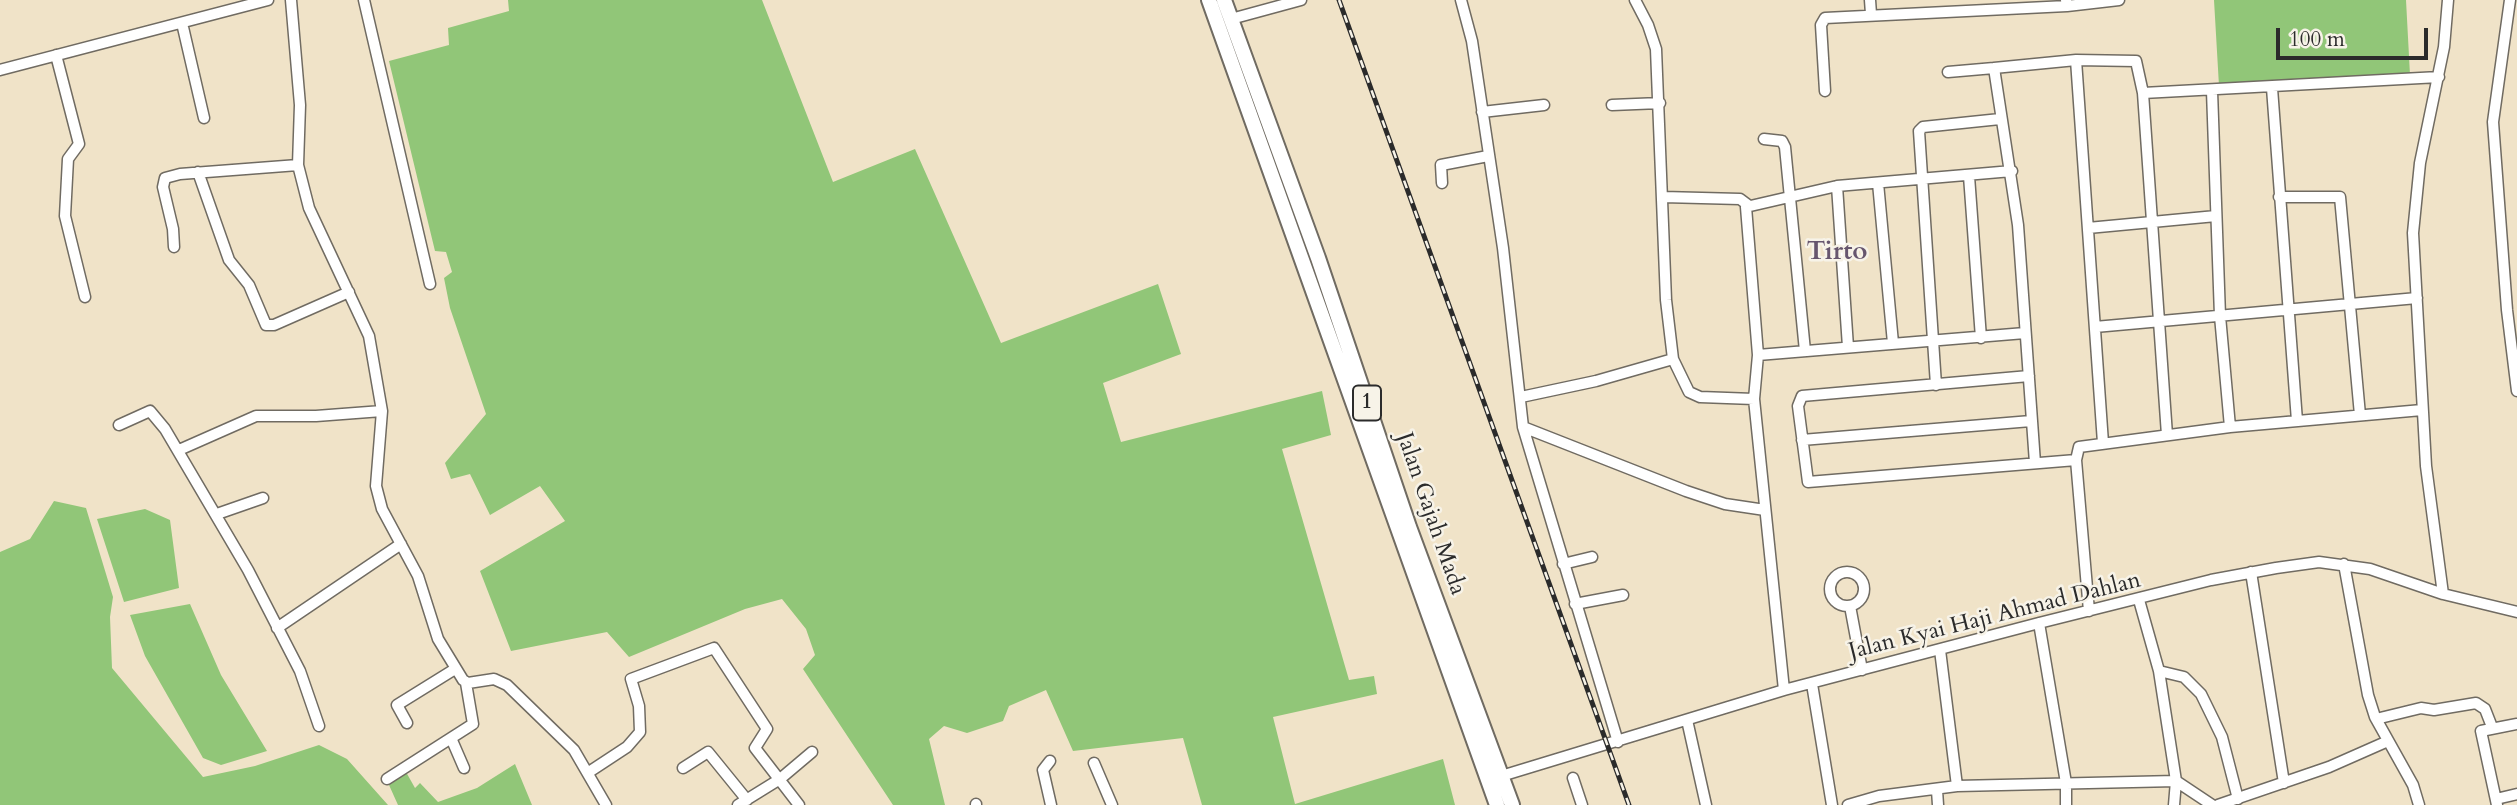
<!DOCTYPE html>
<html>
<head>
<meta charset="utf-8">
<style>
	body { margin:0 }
	#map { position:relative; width:2517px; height:805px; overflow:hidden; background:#f0e3c8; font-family:Cardo,serif }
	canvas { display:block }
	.scale { position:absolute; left:2276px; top:28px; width:152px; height:32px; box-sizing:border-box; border:4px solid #2b2b2b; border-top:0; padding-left:9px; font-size:21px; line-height:24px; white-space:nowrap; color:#2b2b2b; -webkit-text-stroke:5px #f7f3e8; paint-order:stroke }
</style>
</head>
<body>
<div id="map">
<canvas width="2517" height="805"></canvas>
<div class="scale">100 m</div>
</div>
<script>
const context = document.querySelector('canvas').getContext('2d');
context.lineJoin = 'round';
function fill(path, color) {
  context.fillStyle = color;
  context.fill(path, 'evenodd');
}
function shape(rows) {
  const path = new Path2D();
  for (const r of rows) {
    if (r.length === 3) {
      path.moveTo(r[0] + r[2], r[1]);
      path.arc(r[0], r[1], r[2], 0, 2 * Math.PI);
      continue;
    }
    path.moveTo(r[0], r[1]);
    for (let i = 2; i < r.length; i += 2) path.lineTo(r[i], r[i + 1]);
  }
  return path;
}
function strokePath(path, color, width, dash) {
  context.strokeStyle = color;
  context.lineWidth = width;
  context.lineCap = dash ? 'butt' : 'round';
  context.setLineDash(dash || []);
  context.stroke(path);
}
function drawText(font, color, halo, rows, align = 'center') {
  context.font = font + ' Cardo,serif';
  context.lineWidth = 5;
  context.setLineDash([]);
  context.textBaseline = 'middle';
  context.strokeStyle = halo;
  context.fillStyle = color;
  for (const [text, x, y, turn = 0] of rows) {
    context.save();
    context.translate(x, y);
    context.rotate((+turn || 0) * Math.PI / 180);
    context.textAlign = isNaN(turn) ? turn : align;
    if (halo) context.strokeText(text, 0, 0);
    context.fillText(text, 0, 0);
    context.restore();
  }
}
const green = shape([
	[508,0,762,0,833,182,915,149,1001,343,1158,284,1181,354,1103,383,1121,442,1322,391,1331,435,1282,449,1349,680,1374,676,1377,694,1273,717,1295,804,1443,759,1455,805,1202,805,1183,738,1073,751,1046,690,1009,706,1003,721,967,733,944,726,929,739,945,805,893,805,803,669,815,655,806,629,782,599,745,609,629,657,607,632,511,651,480,571,565,521,540,486,490,515,470,474,451,479,445,463,486,414,450,308,444,278,452,272,446,252,435,251,389,61,449,45,448,28,509,11],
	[2214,0,2406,0,2410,75,2219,86],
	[54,501,86,508,113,597,110,617,112,668,203,777,255,766,319,745,347,759,388,805,0,805,0,552,30,539],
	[145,509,170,520,179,588,124,602,97,519],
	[190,604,221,675,267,751,221,765,203,758,145,656,130,615],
	[515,764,532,805,398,805,389,785,406,772,415,788,420,783,438,802,477,788]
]);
const minor = shape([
	[291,0,300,105,298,165,309,208,369,336,382,411,376,486,382,509,418,576,438,639,463,680,468,683,494,679,507,685,574,750,606,805],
	[364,0,430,284],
	[1461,0,1472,41,1503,248,1523,427,1618,742],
	[1635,0,1648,25,1656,49,1666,300,1673,359,1689,392,1700,397,1754,399],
	[1870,0,1871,14],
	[2510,0,2493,122,2507,310,2517,391],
	[2067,6,2119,0],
	[1231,19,1301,0],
	[182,23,204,118],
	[56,55,79,144,68,159,65,216,85,297],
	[2076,60,2103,443],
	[0,70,268,0],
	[1948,72,1994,68],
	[2272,88,2297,421],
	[1825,91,1821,25,1825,18,2067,6,2066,0],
	[2212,91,2220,316,2230,427],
	[2143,93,2439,77],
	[1612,105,1660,103],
	[1482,112,1544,105],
	[1764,139,1782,141,1785,147,1805,351],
	[198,172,229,260,249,285,266,325,274,325,349,292],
	[1969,176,1981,338],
	[1442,183,1441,165,1488,156],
	[1878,183,1893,343],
	[1837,186,1848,347],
	[1663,197,1740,199,1748,205],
	[2279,197,2340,197,2360,415],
	[2088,228,2216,216],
	[174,247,173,229,163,187,165,178,180,174,298,165],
	[2095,327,2417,298],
	[1758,355,2025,333],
	[2029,376,1802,396,1798,406,1808,482,2076,460],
	[1936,385,1919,131,1923,127,2000,119],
	[1521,397,1596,381,1673,359],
	[119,425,150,411,165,429,248,570,300,671,319,726],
	[1523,427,1686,491,1725,504,1765,510],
	[1802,440,2031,421],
	[179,450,256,416,316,416,382,411],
	[2035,463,2018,225,1994,68,2076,60,2136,61,2143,93,2167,435],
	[217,514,263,498],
	[1563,564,1592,557],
	[2344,564,2368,695,2375,717,2413,785,2419,805],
	[1847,589,17],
	[2251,572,2284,783],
	[2443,594,2426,466,2413,233,2420,163,2444,47,2448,0],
	[1575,604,1623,595],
	[1850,606,1862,670],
	[2089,611,2076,460,2079,447,2230,427,2422,410],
	[2039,623,2066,783,2066,805],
	[277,628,401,544],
	[2159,671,2184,677,2201,694,2222,737,2238,799],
	[1812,684,1832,805],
	[1784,690,1754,399,1758,355,1746,207,1837,186,2012,171],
	[2376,719,2421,708,2434,710,2476,703,2485,709,2492,727],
	[1687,720,1706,805],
	[407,723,397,705,455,669],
	[451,738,464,768],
	[1050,761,1043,770,1051,805],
	[1094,763,1112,805],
	[683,768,708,752,747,800],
	[589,772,627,747,640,732,639,706,631,679,714,648,767,729,755,748,799,805],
	[1498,777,1784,690,2039,623,2211,580,2276,568,2319,562,2370,569,2443,594,2517,612],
	[1573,778,1582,805],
	[387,779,473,724,466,683],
	[1957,786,2176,781,2159,671,2139,600],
	[1937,790,1938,805],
	[2496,799,2517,794],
	[976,804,976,805],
	[738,805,780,779,812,752],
	[1848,805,1879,796,1957,786,1940,650],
	[2174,805,2176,781,2212,805],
	[2218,805,2329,767,2388,741],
	[2497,805,2481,731,2517,724]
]);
const highway = shape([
	[1209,0,1497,805],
	[1224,0,1318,258,1409,527,1512,805]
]);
const rail = shape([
	[1339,0,1629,805]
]);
const shields = [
	[1367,403,28]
];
const shieldNames = [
	["1",1367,403]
];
const streetNames = [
	["Jalan Gajah Mada",1430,514,71],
	["Jalan Kyai Haji Ahmad Dahlan",1995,617,-14]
];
const quarterNames = [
	["Tirto",1837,253]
];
fill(green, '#91c678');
strokePath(minor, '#706b62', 13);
strokePath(highway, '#706b62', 18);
strokePath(minor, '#fff', 10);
strokePath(highway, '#fff', 14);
strokePath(rail, '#2b2b2b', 5);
strokePath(rail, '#f7f3e8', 2.5, [8]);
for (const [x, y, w] of shields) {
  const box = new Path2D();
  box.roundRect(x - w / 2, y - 17.5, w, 35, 5);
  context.fillStyle = '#f7f3e8';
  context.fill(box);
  strokePath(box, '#2b2b2b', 2);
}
drawText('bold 21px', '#2b2b2b', null, shieldNames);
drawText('23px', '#2b2b2b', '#f7f3e8', streetNames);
drawText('bold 26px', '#67566e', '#f7f3e8', quarterNames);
</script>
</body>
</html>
